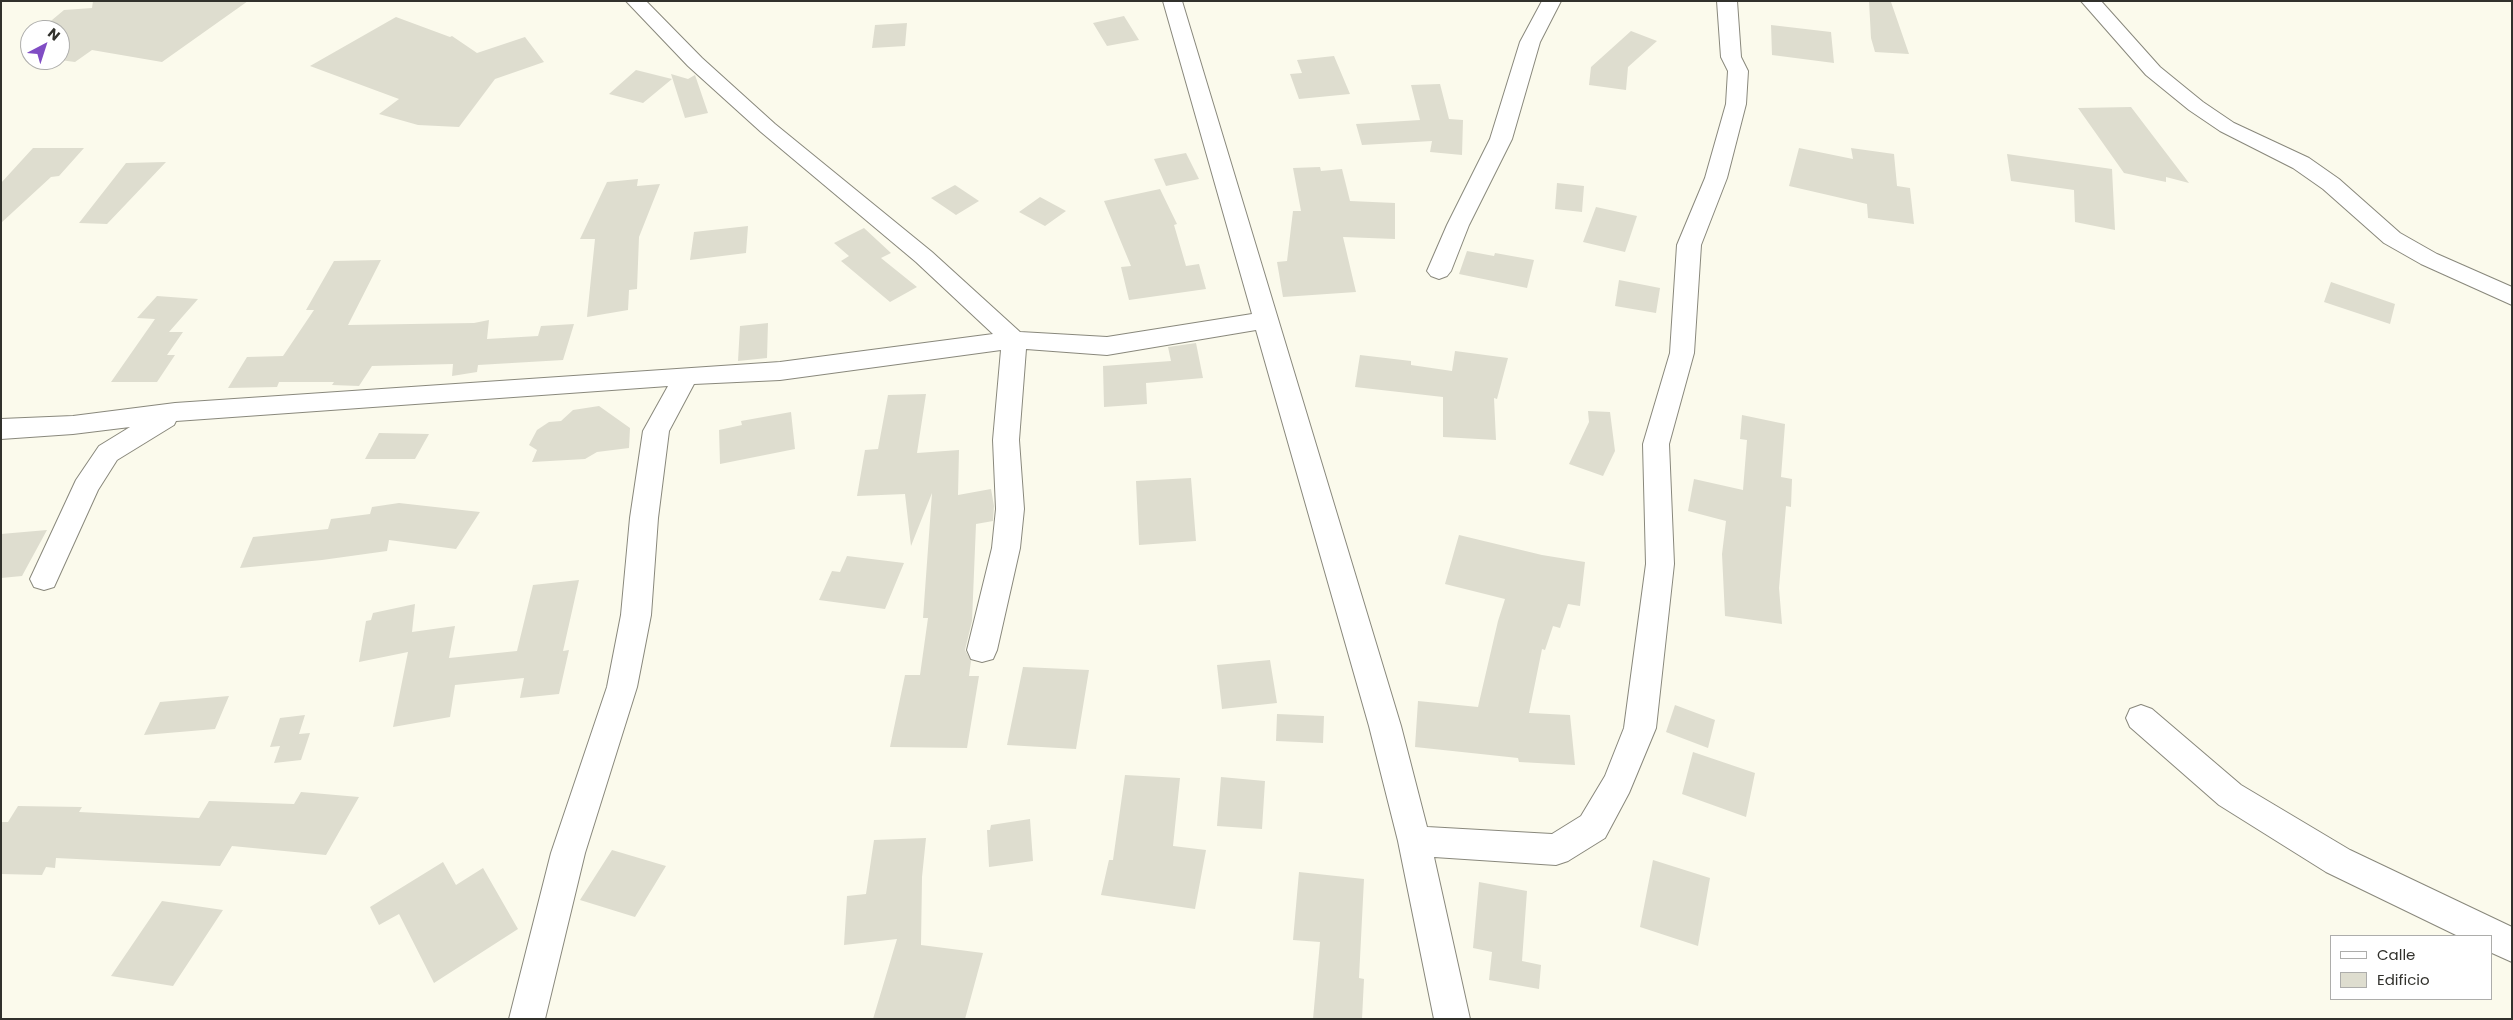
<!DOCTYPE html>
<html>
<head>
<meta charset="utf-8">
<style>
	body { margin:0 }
	#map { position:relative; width:2513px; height:1020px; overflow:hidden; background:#fbfaec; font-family:Poppins,sans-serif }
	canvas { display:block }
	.frame { position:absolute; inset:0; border:2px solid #31312c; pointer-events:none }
	.legend { position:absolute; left:2330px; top:935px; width:162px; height:65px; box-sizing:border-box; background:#fff; border:1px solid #adadab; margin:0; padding:6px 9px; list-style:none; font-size:15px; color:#31312c }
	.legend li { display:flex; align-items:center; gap:10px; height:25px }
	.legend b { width:25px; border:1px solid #adadab }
	.north { position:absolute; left:20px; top:20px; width:50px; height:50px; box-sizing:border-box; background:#fff; border:1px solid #adadab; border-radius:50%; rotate:40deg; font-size:14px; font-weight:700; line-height:20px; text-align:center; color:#31312c }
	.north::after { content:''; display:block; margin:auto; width:18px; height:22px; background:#804dc4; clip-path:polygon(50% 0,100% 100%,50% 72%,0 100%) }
</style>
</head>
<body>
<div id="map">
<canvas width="2513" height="1020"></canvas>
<div class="frame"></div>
<ul class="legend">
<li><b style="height:6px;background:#fff"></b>Calle</li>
<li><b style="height:14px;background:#deddcf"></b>Edificio</li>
</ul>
<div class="north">N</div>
</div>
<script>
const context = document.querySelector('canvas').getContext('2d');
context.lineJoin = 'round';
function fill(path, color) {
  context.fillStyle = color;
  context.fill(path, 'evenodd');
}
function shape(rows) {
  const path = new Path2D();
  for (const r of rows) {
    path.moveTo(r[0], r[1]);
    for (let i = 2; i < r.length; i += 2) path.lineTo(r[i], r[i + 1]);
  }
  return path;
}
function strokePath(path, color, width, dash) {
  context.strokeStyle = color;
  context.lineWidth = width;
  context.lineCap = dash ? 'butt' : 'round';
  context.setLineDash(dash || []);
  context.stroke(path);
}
const building = shape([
	[93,1,248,1,162,62,92,50,75,62,60,60,60,30,40,30,64,10,92,8],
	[1869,1,1891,2,1909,54,1875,52,1871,38],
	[1124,16,1139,40,1107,46,1093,23],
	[396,17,450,37,452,36,477,53,525,37,544,62,495,79,459,127,418,125,379,114,399,99,310,66],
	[907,23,905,46,872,48,875,25],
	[1771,25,1831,32,1834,63,1772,55],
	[1631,31,1657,41,1628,67,1626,90,1589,85,1591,67],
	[1334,56,1350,94,1299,99,1290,74,1302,73,1297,60],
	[636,70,672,79,643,103,609,94],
	[671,74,688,79,695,75,708,113,685,118],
	[1440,84,1449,119,1463,120,1462,155,1430,152,1432,141,1362,145,1356,124,1420,120,1411,85],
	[2131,107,2189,183,2166,177,2166,182,2124,173,2078,108],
	[33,148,84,148,59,176,51,177,1,223,1,183],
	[1799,148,1853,159,1851,148,1894,154,1897,186,1910,188,1914,224,1868,218,1867,204,1789,186],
	[1186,153,1199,179,1166,186,1154,159],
	[2007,154,2112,169,2115,230,2075,222,2074,190,2011,181],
	[166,162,107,224,79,223,126,163],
	[1320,167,1321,171,1342,169,1350,201,1395,203,1395,239,1343,237,1356,292,1283,297,1277,262,1287,261,1293,211,1301,211,1293,168],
	[638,179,637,186,660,184,639,237,637,289,629,290,628,310,587,317,595,239,580,239,607,182],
	[1557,183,1584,186,1582,212,1555,209],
	[955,185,979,201,956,215,931,198],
	[1160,189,1177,224,1174,225,1186,266,1199,264,1206,289,1129,300,1121,267,1131,266,1104,201],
	[1040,197,1066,211,1045,226,1019,212],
	[1596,207,1637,216,1625,252,1583,242],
	[748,226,746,253,690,260,694,232],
	[864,228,891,253,881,258,917,287,890,302,841,261,849,256,834,243],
	[1467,251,1494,256,1495,253,1534,260,1527,288,1459,274],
	[381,260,348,325,474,323,489,320,487,339,538,336,541,326,574,324,563,360,478,365,477,372,452,376,453,364,372,366,359,386,332,385,334,382,279,382,277,387,228,388,247,357,283,356,314,310,306,310,334,261],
	[1619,280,1660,288,1656,313,1615,306],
	[2331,282,2395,304,2390,324,2324,302],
	[157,296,198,299,169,332,183,332,167,355,175,355,157,382,111,382,155,319,137,318],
	[768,323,767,358,738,361,740,326],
	[1196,343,1203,378,1146,383,1147,404,1104,407,1103,366,1171,361,1168,347],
	[1455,351,1508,358,1497,399,1494,398,1496,440,1443,437,1443,397,1355,387,1360,355,1411,361,1411,365,1452,371],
	[926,394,917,453,959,450,958,495,991,489,994,506,993,521,976,524,972,621,965,650,971,661,969,676,979,676,967,748,890,747,905,675,920,675,928,618,923,618,932,493,911,546,905,494,857,496,865,450,878,449,888,395],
	[599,406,630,428,629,448,597,452,585,459,532,462,537,450,529,445,537,430,549,422,561,421,573,410],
	[1588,411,1610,412,1615,451,1603,476,1569,464,1589,422],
	[791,412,795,449,720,464,719,430,742,425,741,421],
	[1742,415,1785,424,1781,477,1792,479,1791,507,1786,506,1779,588,1782,624,1725,616,1722,554,1726,521,1688,511,1694,479,1743,490,1747,440,1740,439],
	[379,433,429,434,415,459,365,459],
	[1191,478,1196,541,1139,545,1136,481],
	[399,503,480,512,456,549,389,540,387,551,322,560,240,568,253,537,328,529,331,519,370,514,372,507],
	[47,530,22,576,1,578,1,534],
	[1459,535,1542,555,1585,562,1580,606,1568,604,1560,628,1553,626,1545,650,1542,649,1529,713,1570,715,1575,765,1519,762,1518,758,1415,747,1418,701,1478,707,1498,621,1505,599,1445,584],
	[847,556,904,563,885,609,819,600,832,571,840,572],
	[579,580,563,651,569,650,559,694,520,698,524,678,455,685,450,717,393,727,408,652,359,662,366,621,371,620,373,613,415,604,412,632,455,626,449,658,517,651,533,585],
	[1270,660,1277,703,1222,709,1217,665],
	[1023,667,1089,670,1076,749,1007,745],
	[229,696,215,729,144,735,160,702],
	[1675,705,1715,720,1708,748,1666,732],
	[1277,714,1324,716,1323,743,1276,741],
	[305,715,299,734,310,733,301,760,274,763,280,746,270,747,280,718],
	[1693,752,1755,773,1746,817,1682,794],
	[1125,775,1180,778,1173,846,1206,850,1195,909,1101,895,1109,860,1113,860],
	[1221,777,1265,781,1262,829,1217,826],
	[301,792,359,797,326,855,232,846,220,866,56,858,55,868,46,867,42,875,1,874,1,822,8,822,18,806,82,807,79,812,199,818,209,801,294,804],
	[1030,819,1033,861,989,867,987,830,990,830,991,825],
	[926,838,922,877,921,945,983,953,965,1019,873,1019,897,939,844,945,847,896,866,894,874,840],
	[612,850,666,866,635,917,580,900],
	[1653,860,1710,878,1698,946,1640,927],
	[443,862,456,885,483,868,518,929,434,983,399,914,379,925,370,907],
	[1299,872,1364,879,1359,978,1364,979,1362,1019,1313,1019,1320,942,1293,940],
	[1479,882,1527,891,1522,961,1541,965,1539,989,1489,980,1492,952,1473,948],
	[162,901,223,910,173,986,111,976]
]);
const minor = shape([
	[626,1,646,1,702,58,775,124,932,252,1020,332,1107,337,1252,314,1163,1,1182,1,1401,726,1427,827,1552,834,1581,816,1605,776,1624,728,1646,564,1643,444,1670,353,1677,245,1705,178,1726,104,1728,71,1721,57,1717,1,1737,1,1741,57,1748,71,1746,104,1727,178,1701,245,1694,353,1669,444,1674,564,1656,728,1629,793,1605,838,1568,861,1556,865,1434,857,1470,1019,1434,1019,1398,841,1369,726,1256,330,1107,355,1026,349,1019,440,1024,509,1020,548,997,650,993,659,982,662,971,659,967,650,992,548,996,509,993,440,1001,350,780,380,694,384,669,431,658,518,651,615,637,687,585,853,545,1019,509,1019,551,853,607,687,621,615,630,518,643,431,668,386,176,421,174,425,117,460,98,490,54,587,44,590,34,587,30,579,76,480,99,446,130,427,73,434,1,439,1,419,73,416,175,403,780,362,993,334,916,262,761,132,688,66,626,1],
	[1542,1,1561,1,1540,42,1512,139,1469,225,1451,271,1447,276,1439,279,1431,276,1427,271,1447,225,1490,139,1520,42,1542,1],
	[2081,1,2101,1,2160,67,2203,102,2234,123,2309,158,2339,179,2400,233,2437,254,2512,287,2512,305,2421,264,2384,243,2323,189,2293,168,2220,131,2189,110,2146,75,2081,1],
	[2141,705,2152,709,2241,785,2350,850,2512,927,2512,962,2492,953,2492,936,2458,936,2326,872,2219,805,2130,727,2126,718,2130,709,2141,705]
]);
fill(building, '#deddcf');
strokePath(minor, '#89887c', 2);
fill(minor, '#fff');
</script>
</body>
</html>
